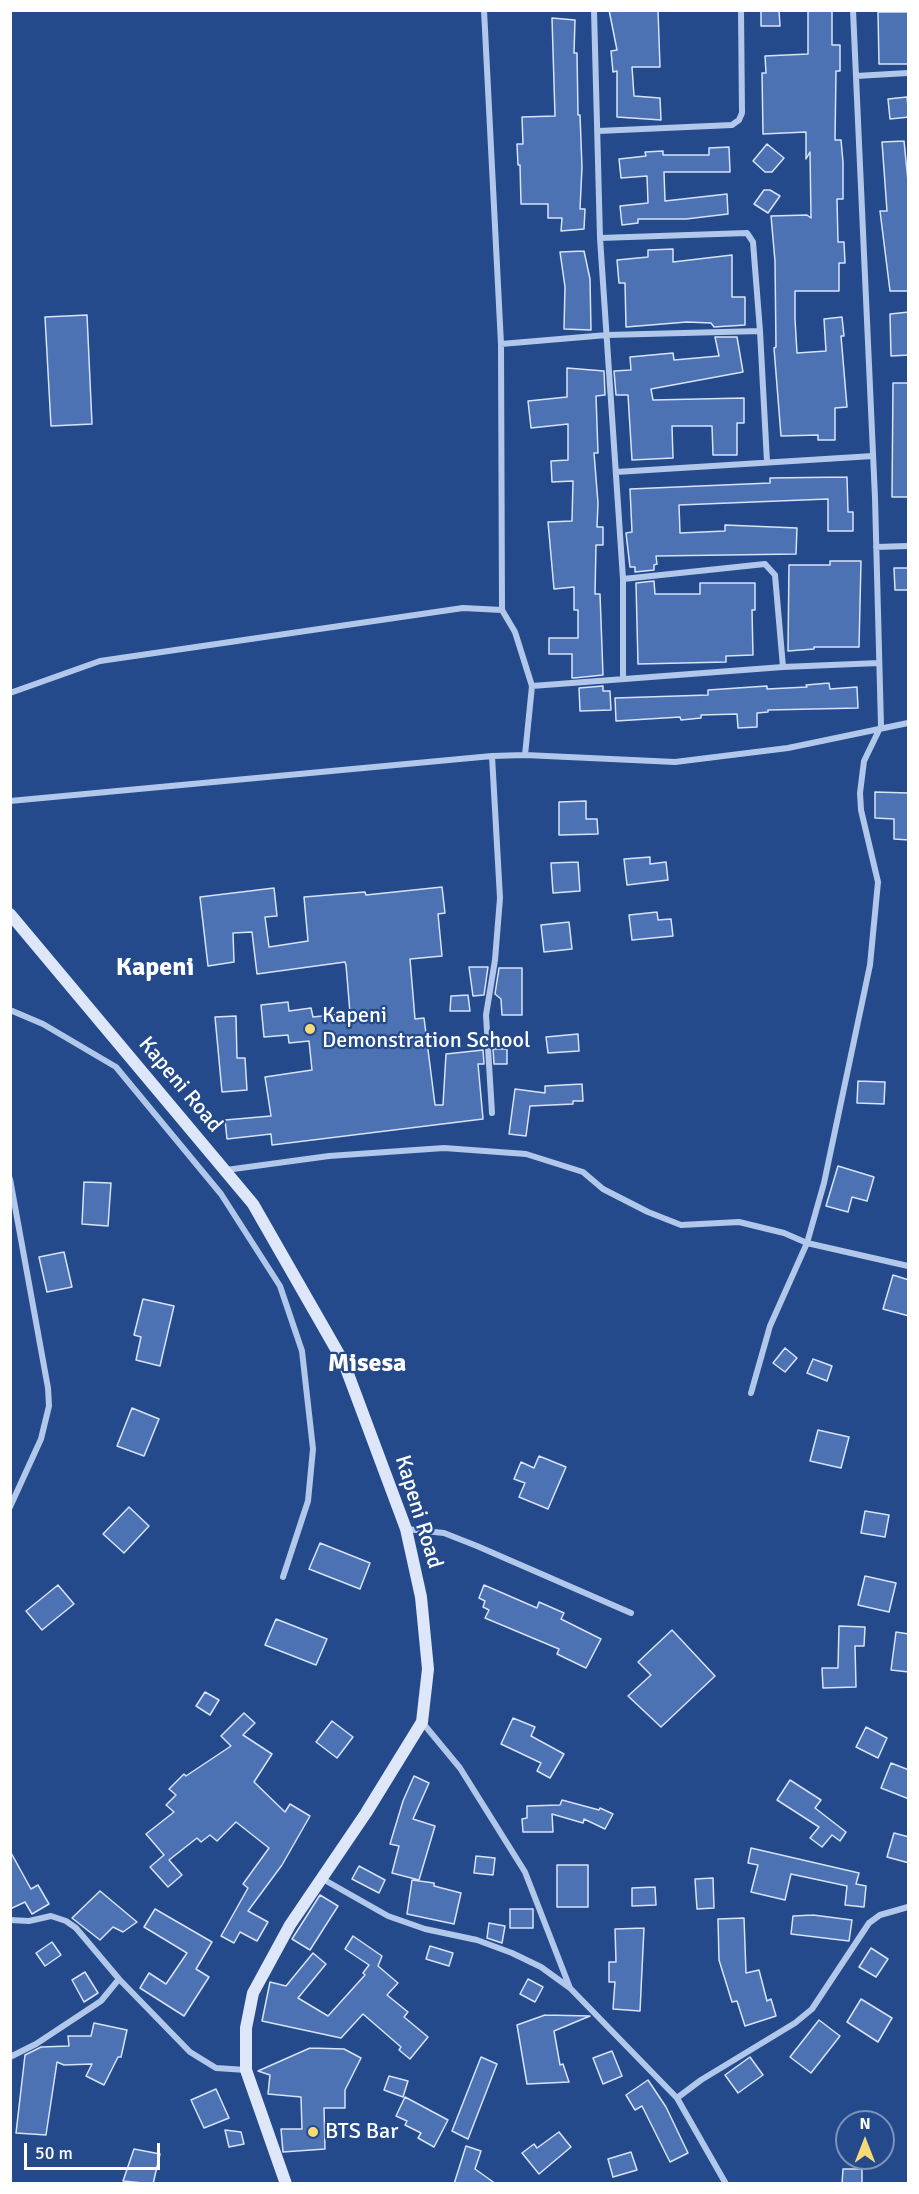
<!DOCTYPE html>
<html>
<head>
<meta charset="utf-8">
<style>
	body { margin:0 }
	#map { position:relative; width:919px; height:2194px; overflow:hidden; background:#244a8c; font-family:Signika,sans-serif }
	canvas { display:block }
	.frame { position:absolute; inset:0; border:12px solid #fff; pointer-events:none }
	.north { position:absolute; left:835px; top:2110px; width:60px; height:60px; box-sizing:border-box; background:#244a8c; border:2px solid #7c92ba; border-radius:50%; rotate:0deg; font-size:16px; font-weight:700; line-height:24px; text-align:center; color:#fff }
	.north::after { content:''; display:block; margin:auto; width:21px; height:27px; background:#f5da76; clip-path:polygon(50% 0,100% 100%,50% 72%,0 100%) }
	.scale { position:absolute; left:24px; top:2143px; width:136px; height:27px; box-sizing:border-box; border:3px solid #fff; border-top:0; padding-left:8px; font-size:18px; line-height:21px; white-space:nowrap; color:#fff; -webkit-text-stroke:4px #244a8c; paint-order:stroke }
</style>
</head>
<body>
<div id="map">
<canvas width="919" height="2194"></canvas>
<div class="frame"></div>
<div class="north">N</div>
<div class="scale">50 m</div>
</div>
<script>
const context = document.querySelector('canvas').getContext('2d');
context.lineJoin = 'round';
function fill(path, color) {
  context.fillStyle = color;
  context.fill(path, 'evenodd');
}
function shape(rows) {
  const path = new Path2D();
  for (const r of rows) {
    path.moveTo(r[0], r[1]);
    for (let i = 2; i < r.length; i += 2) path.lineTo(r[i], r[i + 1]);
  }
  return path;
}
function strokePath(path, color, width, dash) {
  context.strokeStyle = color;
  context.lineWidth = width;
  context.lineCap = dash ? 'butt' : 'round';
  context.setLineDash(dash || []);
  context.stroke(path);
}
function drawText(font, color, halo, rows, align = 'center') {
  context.font = font + ' Signika,sans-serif';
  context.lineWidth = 4.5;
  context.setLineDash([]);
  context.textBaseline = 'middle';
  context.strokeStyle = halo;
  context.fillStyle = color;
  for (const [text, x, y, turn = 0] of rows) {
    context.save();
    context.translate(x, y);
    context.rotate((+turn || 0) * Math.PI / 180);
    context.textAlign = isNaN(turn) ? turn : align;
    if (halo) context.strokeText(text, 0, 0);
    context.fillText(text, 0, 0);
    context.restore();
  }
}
const building = shape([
	[609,10,658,10,660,67,632,67,634,96,660,98,661,120,617,117,617,71,613,72,611,51,617,50,609,10],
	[761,10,779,10,780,26,761,26,761,10],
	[808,10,832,10,832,45,840,45,840,71,836,71,835,140,841,140,843,162,843,199,837,199,838,242,844,242,845,263,839,263,839,291,795,291,795,319,797,353,826,351,824,319,842,317,844,336,841,336,847,407,835,408,835,440,818,440,818,435,781,436,774,348,776,347,775,261,771,216,807,215,811,218,810,152,806,159,806,132,763,134,762,73,766,73,765,56,808,54,808,10],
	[878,12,909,12,909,64,879,64,878,12],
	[552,18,575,20,574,53,577,53,578,115,580,115,582,167,580,209,585,209,584,229,561,231,562,218,548,218,548,204,521,204,520,165,518,165,517,144,523,144,522,117,555,116,552,18],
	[907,97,909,117,890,119,888,99,907,97],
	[904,141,909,191,909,291,890,291,880,211,887,211,882,142,904,141],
	[767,144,784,158,772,172,765,172,753,161,767,144],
	[729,147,730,172,664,172,665,201,727,194,728,214,686,219,638,219,638,223,622,225,620,206,648,203,647,176,621,178,619,159,646,156,645,152,663,151,663,155,709,155,709,148,729,147],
	[764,190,770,190,780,196,768,213,754,204,764,190],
	[673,249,673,262,732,255,732,297,745,297,745,325,714,327,711,323,687,322,626,327,625,283,619,283,617,260,648,257,648,250,673,249],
	[584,251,590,279,591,330,564,329,565,287,560,252,584,251],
	[909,312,909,355,891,356,890,314,909,312],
	[87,315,92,424,51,426,45,317,87,315],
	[715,337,737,337,743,372,651,389,653,400,744,398,744,423,737,423,737,455,713,455,712,426,672,426,673,458,632,460,628,395,616,395,614,371,631,370,630,357,673,353,674,360,719,356,715,337],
	[567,368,604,371,605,395,596,396,598,453,594,453,598,503,597,527,603,527,603,545,596,545,595,594,600,594,603,675,574,678,572,678,572,654,549,654,549,638,578,638,578,610,574,610,574,587,554,589,548,522,572,521,573,481,552,482,551,461,568,460,568,424,531,428,528,401,567,397,567,368],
	[893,383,909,383,909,497,892,497,893,383],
	[847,477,848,512,853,512,853,531,828,531,828,499,679,505,680,533,725,531,725,525,797,528,796,554,656,556,657,564,654,565,654,570,635,572,635,567,630,567,626,533,632,532,630,489,770,483,770,478,847,477],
	[830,561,861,561,859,647,814,647,814,649,788,651,789,565,830,565,830,561],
	[894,568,909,568,909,590,895,590,894,568],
	[654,581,655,594,700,594,700,583,755,583,755,610,752,610,753,655,726,656,726,662,638,664,636,583,654,581],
	[829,683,830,689,857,687,858,708,768,710,768,712,757,713,757,727,738,728,737,714,701,715,701,718,681,720,680,717,616,721,615,698,708,695,708,690,767,686,767,689,807,687,806,685,829,683],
	[603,686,603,691,610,691,611,710,580,711,579,688,603,686],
	[875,792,909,793,909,840,894,839,894,819,875,818,875,792],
	[586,801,586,819,597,819,598,834,559,835,559,802,586,801],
	[650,857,650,864,666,862,668,880,627,885,624,859,650,857],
	[578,862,580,891,553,893,551,863,578,862],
	[442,887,445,913,438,914,442,956,410,959,415,1019,424,1018,435,1105,443,1105,446,1054,483,1050,484,1064,478,1064,483,1119,272,1145,271,1134,227,1139,225,1120,271,1116,265,1077,312,1070,309,1041,289,1043,288,1035,264,1037,261,1005,288,1002,289,1011,311,1008,313,1017,350,1013,346,965,345,962,257,974,252,932,233,933,234,962,208,966,200,897,274,888,277,916,265,917,269,947,308,941,304,897,365,892,366,895,442,887],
	[657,912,658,920,671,919,673,936,632,940,629,915,657,912],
	[569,922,572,949,544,952,541,925,569,922],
	[469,967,488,967,484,995,473,996,469,967],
	[499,968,522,968,522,1015,502,1015,501,999,495,994,499,968],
	[468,995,470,1011,450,1011,451,996,468,995],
	[236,1016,237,1058,245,1058,247,1090,222,1092,215,1017,236,1016],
	[578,1034,579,1051,548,1053,546,1037,578,1034],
	[493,1049,507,1049,507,1064,494,1064,493,1049],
	[858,1081,885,1082,884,1104,857,1103,858,1081],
	[582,1084,583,1101,573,1101,573,1104,530,1106,526,1136,509,1134,515,1089,545,1093,545,1086,582,1084],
	[838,1166,874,1177,867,1201,852,1197,848,1212,826,1206,838,1166],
	[84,1182,111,1183,108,1226,82,1224,84,1182],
	[64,1252,72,1287,47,1292,39,1257,64,1252],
	[893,1275,909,1280,909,1316,883,1309,893,1275],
	[143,1299,174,1306,160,1366,136,1360,141,1337,134,1335,143,1299],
	[785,1348,797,1358,785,1372,773,1363,785,1348],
	[813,1359,832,1366,827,1381,807,1373,813,1359],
	[132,1408,159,1419,144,1456,117,1446,132,1408],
	[818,1430,849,1437,841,1468,810,1461,818,1430],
	[539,1456,566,1467,548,1509,519,1497,525,1483,514,1479,521,1462,534,1468,539,1456],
	[129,1507,149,1526,124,1553,103,1534,129,1507],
	[865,1511,889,1515,885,1537,861,1533,865,1511],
	[320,1543,370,1563,360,1589,309,1569,320,1543],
	[865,1576,896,1583,889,1612,858,1605,865,1576],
	[58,1585,74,1604,42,1630,26,1611,58,1585],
	[484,1585,537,1608,539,1602,564,1613,561,1619,601,1639,586,1668,557,1654,559,1649,485,1618,489,1610,483,1607,485,1601,479,1598,484,1585],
	[276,1619,327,1639,316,1665,265,1645,276,1619],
	[839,1626,865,1627,864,1646,855,1646,856,1687,823,1688,822,1668,838,1668,839,1626],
	[672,1630,715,1676,661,1727,628,1696,651,1675,638,1662,672,1630],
	[896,1632,909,1634,909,1672,891,1670,896,1632],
	[205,1692,219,1700,210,1715,196,1706,205,1692],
	[244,1713,255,1723,243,1735,272,1754,254,1782,285,1812,290,1804,310,1816,282,1865,248,1911,268,1922,257,1941,240,1932,234,1943,221,1936,248,1888,243,1884,269,1848,236,1822,217,1841,210,1835,201,1842,197,1838,169,1860,182,1875,168,1887,150,1867,164,1855,146,1834,174,1812,166,1805,176,1795,169,1789,184,1774,186,1776,231,1746,221,1736,244,1713],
	[513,1718,535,1727,531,1736,564,1754,550,1778,537,1771,541,1763,501,1744,513,1718],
	[332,1721,353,1737,337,1758,316,1742,332,1721],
	[866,1727,887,1738,878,1758,856,1747,866,1727],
	[891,1763,909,1770,909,1799,881,1788,891,1763],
	[414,1776,429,1783,413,1819,435,1826,419,1880,392,1873,399,1846,390,1844,403,1801,414,1776],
	[790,1780,821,1800,815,1808,846,1832,840,1841,832,1835,822,1847,810,1838,819,1827,777,1800,790,1780],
	[562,1800,599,1810,600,1808,613,1814,605,1829,584,1819,583,1823,552,1814,553,1832,523,1832,522,1819,527,1818,527,1806,560,1805,562,1800],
	[894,1833,909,1837,909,1863,887,1857,894,1833],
	[751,1848,859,1873,856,1884,866,1886,864,1907,845,1905,847,1886,791,1874,785,1900,751,1892,758,1865,748,1863,751,1848],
	[10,1851,31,1889,38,1885,49,1904,32,1914,25,1902,10,1909,10,1851],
	[476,1856,495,1858,493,1875,474,1873,476,1856],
	[557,1865,588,1865,588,1907,557,1907,557,1865],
	[359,1866,385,1880,379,1893,352,1879,359,1866],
	[713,1878,714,1908,697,1909,695,1879,713,1878],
	[412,1880,434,1883,434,1886,461,1893,454,1924,407,1914,412,1880],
	[655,1887,656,1905,632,1906,632,1888,655,1887],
	[100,1891,137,1922,123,1932,113,1927,100,1940,72,1918,100,1891],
	[320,1895,338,1906,310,1950,292,1939,320,1895],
	[155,1909,212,1942,196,1969,209,1977,184,2016,140,1988,149,1973,166,1984,187,1953,144,1927,155,1909],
	[510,1909,533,1909,533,1928,510,1928,510,1909],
	[813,1915,852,1920,849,1941,791,1934,793,1916,813,1915],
	[744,1918,746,1973,759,1970,767,2001,771,1999,776,2016,745,2026,737,2001,732,2002,719,1960,718,1919,744,1918],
	[489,1923,505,1926,502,1943,487,1938,489,1923],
	[644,1928,640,2011,613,2009,615,1982,609,1982,609,1962,616,1962,615,1929,644,1928],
	[353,1936,382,1956,378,1966,398,1983,387,1995,408,2012,404,2017,428,2037,410,2059,399,2050,401,2047,363,2014,341,2038,262,2021,270,1982,286,1986,313,1953,326,1964,298,1998,328,2016,365,1975,363,1973,369,1965,345,1949,353,1936],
	[52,1942,61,1955,45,1966,36,1953,52,1942],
	[430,1946,453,1953,449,1966,426,1959,430,1946],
	[871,1948,888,1959,876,1977,859,1967,871,1948],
	[85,1972,98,1993,84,2002,72,1980,85,1972],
	[528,1979,543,1987,535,2002,520,1994,528,1979],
	[861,1999,892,2018,878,2042,847,2022,861,1999],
	[545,2015,590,2016,554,2031,560,2065,563,2064,569,2082,527,2084,517,2025,545,2015],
	[819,2020,840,2036,811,2073,790,2057,819,2020],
	[94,2023,127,2030,121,2057,118,2057,104,2085,86,2076,92,2064,64,2065,57,2062,46,2135,16,2133,25,2055,41,2047,69,2046,68,2036,91,2036,94,2023],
	[310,2048,344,2049,361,2058,345,2090,345,2108,324,2108,325,2149,283,2152,281,2129,302,2129,301,2097,268,2094,270,2075,258,2071,310,2048],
	[612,2051,622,2076,603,2084,593,2058,612,2051],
	[481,2057,497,2064,468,2139,452,2131,481,2057],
	[750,2057,763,2075,738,2093,725,2075,750,2057],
	[389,2076,408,2081,403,2097,384,2090,389,2076],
	[648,2080,666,2107,688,2153,670,2162,642,2106,635,2110,626,2095,648,2080],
	[216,2089,229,2118,204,2128,191,2100,216,2089],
	[405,2097,448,2120,434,2147,418,2138,421,2133,405,2125,407,2121,396,2116,405,2097],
	[225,2130,241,2132,244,2144,229,2147,225,2130],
	[559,2132,571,2147,539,2174,522,2153,534,2144,537,2148,559,2132],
	[466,2146,481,2151,475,2169,496,2184,454,2184,466,2146],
	[134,2149,160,2154,153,2184,123,2181,134,2149],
	[631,2152,637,2170,613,2177,608,2159,631,2152],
	[843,2169,862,2169,862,2184,842,2184,843,2169]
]);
const minor = shape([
	[484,10,501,344,502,610,515,632,532,686,525,755],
	[594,10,600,238,623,579,623,679],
	[856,76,908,73],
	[598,131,732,125,739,120,742,113,741,10],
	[600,238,747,233,753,242,760,331,767,462],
	[501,344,607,335,760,331],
	[616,472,873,456],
	[876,547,908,546],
	[623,579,765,564,775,575,783,667],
	[532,686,783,667,879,663],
	[10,693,100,661,463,608,502,610],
	[492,756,500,898,495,960,486,1015,492,1113],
	[10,801,492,756,525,755,675,762,788,748,908,723],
	[10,1010,43,1024,116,1067,221,1194,280,1286,302,1351,313,1449,308,1501,283,1577],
	[226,1170,329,1156,444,1148,526,1154,583,1172,603,1189,648,1212,681,1225,739,1222,784,1233,807,1243,908,1266],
	[10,1179,48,1388,49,1406,41,1439,10,1507],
	[751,1393,770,1326,807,1243,824,1183,870,965,878,882,861,810,860,793,864,761,881,726,875,498,853,10],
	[406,1529,444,1533,477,1546,631,1613],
	[422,1722,460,1768,525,1872,570,1988],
	[321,1878,388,1916,425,1929,477,1940,512,1953,541,1967,570,1988,677,2098,726,2184],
	[10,1920,29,1921,51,1916,66,1921,76,1928,119,1979,190,2052,216,2068,246,2070],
	[10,2057,36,2044,101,2001,119,1979],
	[677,2098,701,2080,795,2023,812,2009,869,1923,880,1915,908,1907]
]);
const secondary = shape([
	[10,914,253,1204,344,1363,406,1529,421,1597,428,1669,422,1722,366,1813,290,1925,253,1993,246,2028,246,2070,286,2184]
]);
const markers = [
	[310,1029,6,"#f5da76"],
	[313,2132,6,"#f5da76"]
];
const poiNames = [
	["Kapeni",322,1016],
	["Demonstration School",322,1041],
	["BTS Bar",325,2132]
];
const streetNames = [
	["Kapeni Road",180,1085,50],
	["Kapeni Road",418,1512,73]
];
const quarterNames = [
	["Kapeni",155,968],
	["Misesa",367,1364]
];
fill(building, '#4c72b3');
strokePath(building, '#d7e3f8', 1.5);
strokePath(minor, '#b2c8eb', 6);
strokePath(secondary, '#dde7f9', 12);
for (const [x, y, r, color] of markers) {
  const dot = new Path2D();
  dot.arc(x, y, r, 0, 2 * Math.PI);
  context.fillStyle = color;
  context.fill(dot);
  strokePath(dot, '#244a8c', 2);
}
drawText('22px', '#fff', '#244a8c', poiNames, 'left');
drawText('22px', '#fff', '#244a8c', streetNames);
drawText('bold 26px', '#fff', '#244a8c', quarterNames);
</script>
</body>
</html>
